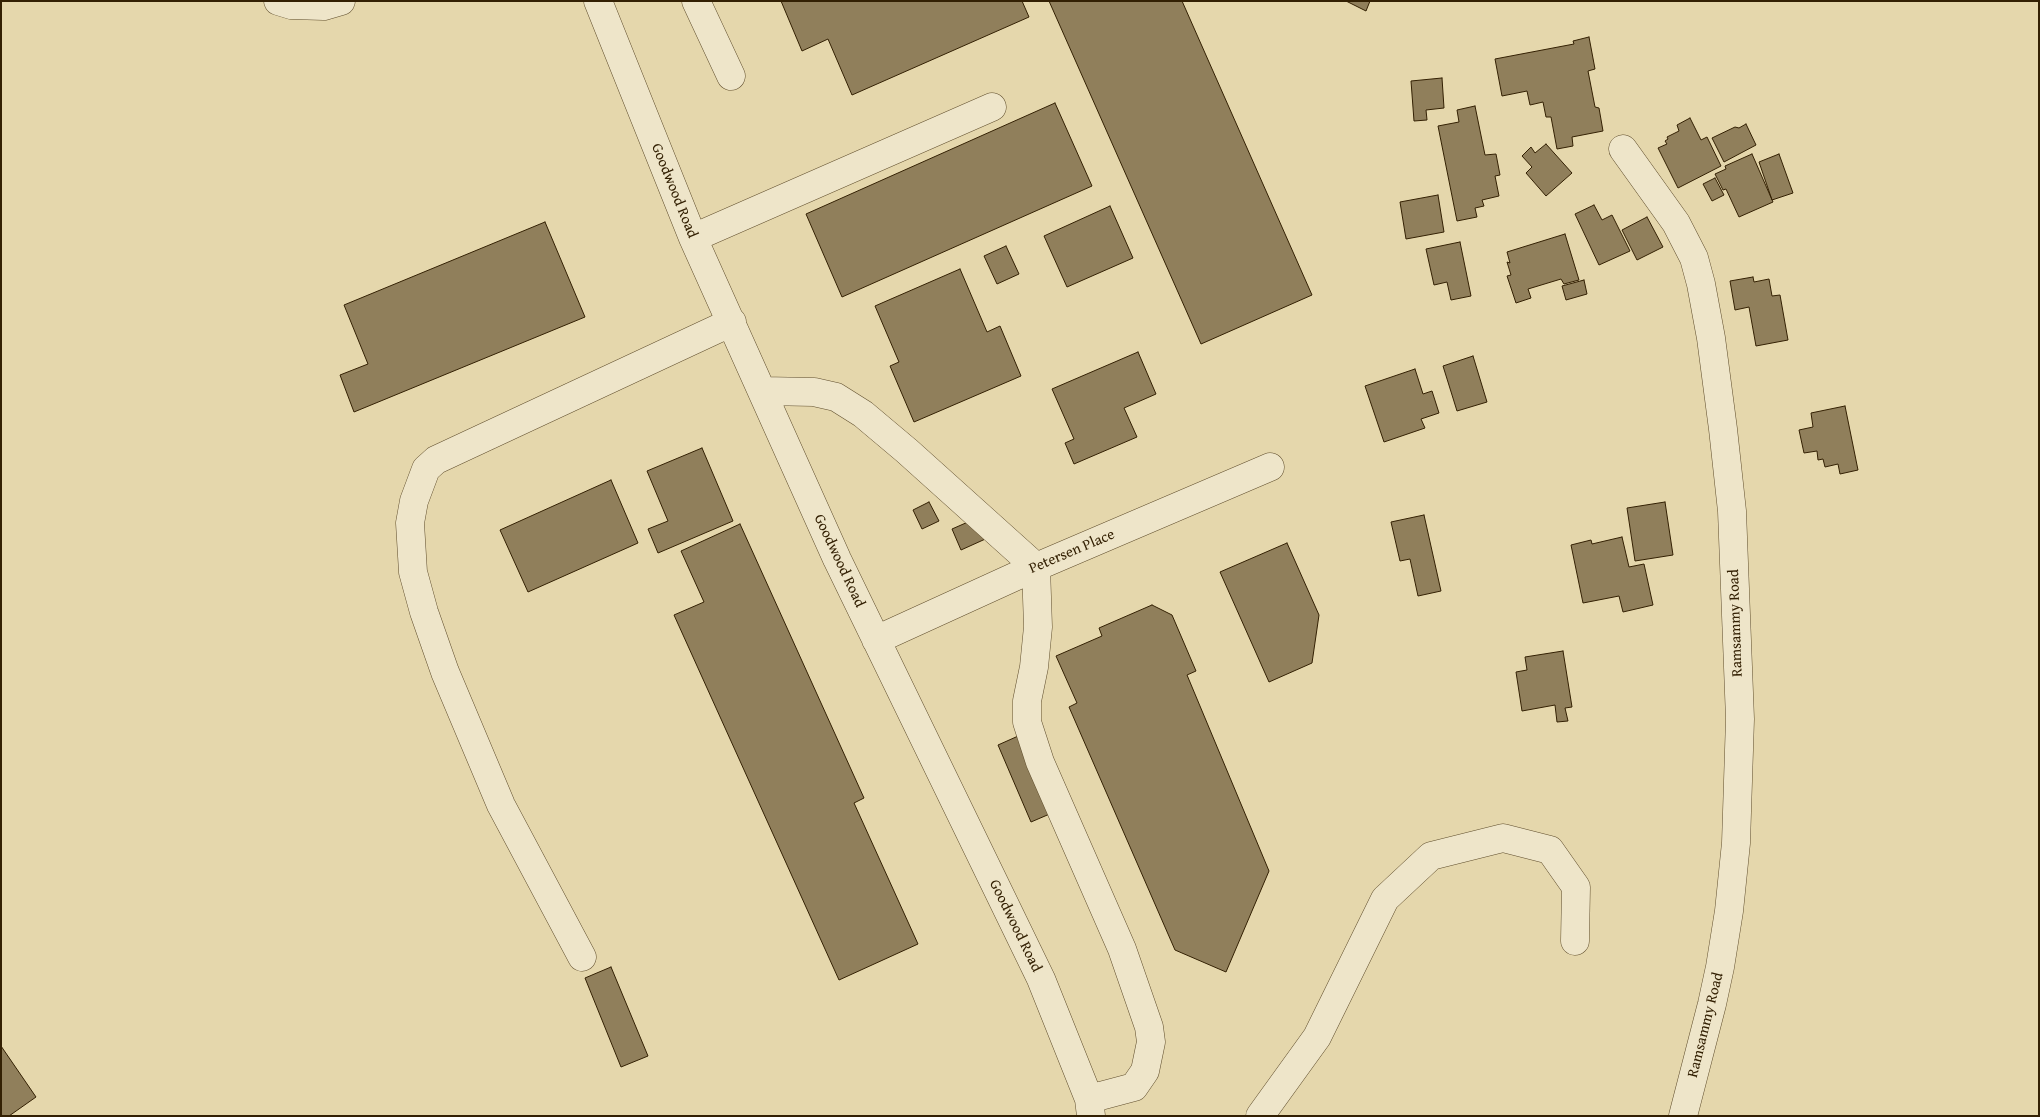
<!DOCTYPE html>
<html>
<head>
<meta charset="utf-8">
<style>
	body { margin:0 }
	#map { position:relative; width:2040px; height:1117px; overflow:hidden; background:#e5d7ac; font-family:"Gentium Book Plus",serif }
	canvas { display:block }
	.frame { position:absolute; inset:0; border:2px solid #332003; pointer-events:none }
</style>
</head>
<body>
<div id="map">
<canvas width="2040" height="1117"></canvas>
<div class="frame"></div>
</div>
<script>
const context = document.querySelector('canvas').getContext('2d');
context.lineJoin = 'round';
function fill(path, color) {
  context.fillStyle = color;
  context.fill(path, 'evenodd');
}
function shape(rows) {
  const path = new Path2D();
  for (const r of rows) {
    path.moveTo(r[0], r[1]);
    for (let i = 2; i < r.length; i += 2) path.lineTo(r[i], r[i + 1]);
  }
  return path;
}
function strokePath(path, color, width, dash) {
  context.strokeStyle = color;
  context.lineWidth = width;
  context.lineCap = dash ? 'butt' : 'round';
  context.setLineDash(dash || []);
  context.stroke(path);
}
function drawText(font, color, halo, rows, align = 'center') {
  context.font = font + ' "Gentium Book Plus",serif';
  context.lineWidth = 4;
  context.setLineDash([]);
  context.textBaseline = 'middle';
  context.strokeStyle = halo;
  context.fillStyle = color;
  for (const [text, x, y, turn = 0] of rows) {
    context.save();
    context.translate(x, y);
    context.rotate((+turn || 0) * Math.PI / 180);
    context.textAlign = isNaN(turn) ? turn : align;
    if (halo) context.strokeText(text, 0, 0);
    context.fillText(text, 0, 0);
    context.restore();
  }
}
const building = shape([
	[781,1,1022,1,1029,17,852,95,828,39,802,51,781,1],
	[1049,1,1182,1,1312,295,1201,344,1049,1],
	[1346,1,1370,1,1366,11,1346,1],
	[1589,37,1595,69,1588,71,1595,107,1599,108,1603,131,1572,137,1573,146,1557,149,1551,117,1546,117,1543,102,1530,105,1527,91,1502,96,1495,59,1574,44,1573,41,1589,37],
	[1442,78,1444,108,1426,110,1427,120,1414,121,1411,81,1442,78],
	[1055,103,1092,186,842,297,806,214,1055,103],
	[1475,106,1485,155,1496,154,1500,175,1495,176,1499,196,1482,200,1484,206,1475,208,1477,217,1457,221,1438,126,1459,122,1457,110,1475,106],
	[1690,118,1701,140,1707,137,1721,166,1678,188,1658,148,1667,144,1665,141,1668,139,1667,137,1679,131,1677,125,1690,118],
	[1746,124,1756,145,1724,162,1712,138,1735,127,1739,128,1746,124],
	[1546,144,1572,173,1546,196,1526,173,1532,167,1522,156,1531,147,1535,153,1546,144],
	[1752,154,1773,202,1739,217,1726,189,1723,190,1715,174,1726,169,1725,166,1752,154],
	[1779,154,1793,193,1772,200,1759,162,1779,154],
	[1715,178,1724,195,1712,201,1703,184,1715,178],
	[1438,195,1444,232,1406,239,1400,202,1438,195],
	[1594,205,1602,220,1612,215,1630,251,1599,265,1575,214,1594,205],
	[1110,206,1133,258,1067,287,1044,236,1110,206],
	[1647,217,1663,247,1637,260,1622,230,1647,217],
	[545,222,585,317,354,412,340,375,368,364,344,305,545,222],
	[1565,234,1579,280,1564,284,1561,279,1528,289,1531,298,1516,303,1507,276,1511,275,1507,262,1510,263,1507,252,1565,234],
	[1460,242,1471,296,1451,300,1447,282,1434,285,1426,249,1460,242],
	[1006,246,1019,274,997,284,984,256,1006,246],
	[960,269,987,332,1000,326,1021,376,914,422,890,366,899,362,875,306,960,269],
	[1753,277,1754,282,1769,279,1772,296,1780,295,1788,340,1756,346,1749,307,1735,310,1730,281,1753,277],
	[1584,280,1587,294,1566,300,1562,286,1584,280],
	[1138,352,1156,394,1124,408,1137,437,1074,464,1065,443,1074,439,1052,389,1138,352],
	[1473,356,1487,402,1457,411,1443,366,1473,356],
	[1415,369,1423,394,1432,391,1439,413,1421,419,1425,428,1384,442,1365,386,1415,369],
	[1845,406,1858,470,1840,474,1838,464,1825,467,1823,459,1818,460,1817,451,1804,453,1799,430,1813,427,1811,413,1845,406],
	[702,448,733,521,658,553,648,529,668,521,647,471,702,448],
	[611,480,638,543,528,592,500,530,611,480],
	[929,502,939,521,922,529,913,510,929,502],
	[1665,502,1673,555,1635,561,1627,508,1665,502],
	[984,515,992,536,961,550,952,529,984,515],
	[1424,515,1441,591,1418,596,1410,559,1400,561,1391,522,1424,515],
	[740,524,864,798,854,803,918,944,839,980,674,615,704,602,681,551,740,524],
	[1622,537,1629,567,1644,564,1653,605,1623,612,1619,596,1583,603,1571,545,1591,540,1592,544,1622,537],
	[1287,543,1319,615,1312,663,1269,682,1220,572,1287,543],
	[1152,605,1172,615,1196,671,1187,675,1269,871,1226,972,1175,950,1069,707,1077,703,1056,656,1102,636,1099,628,1152,605],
	[1563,651,1572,707,1565,708,1568,721,1557,722,1555,705,1522,711,1516,672,1527,670,1525,657,1563,651],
	[1025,733,1059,810,1031,822,998,745,1025,733],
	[611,967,648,1056,621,1067,585,978,611,967],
	[1,1046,36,1097,9,1116,1,1116,1,1046]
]);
const minor = shape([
	[278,1,291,5,324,6,341,1],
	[598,1,693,238,837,559,1041,979,1089,1099,1091,1116],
	[696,1,731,76],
	[1623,149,1676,223,1694,258,1701,284,1711,338,1723,429,1732,511,1740,719,1736,843,1729,911,1720,967,1712,1004,1683,1116],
	[693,238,992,107],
	[763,391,814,392,836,397,863,414,907,451,1036,567,1038,627,1034,667,1027,701,1027,722,1040,762,1122,949,1149,1027,1151,1042,1145,1071,1134,1087,1089,1099],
	[876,640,1036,567,1270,467],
	[582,957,501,805,445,672,424,612,413,572,410,523,414,501,426,469,436,460,732,322],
	[1260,1116,1317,1037,1385,899,1431,856,1503,838,1550,850,1576,887,1575,941]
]);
const streetNames = [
	["Goodwood Road",674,191,68],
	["Petersen Place",1072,552,-23],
	["Goodwood Road",839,561,65],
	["Ramsammy Road",1736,623,-92],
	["Goodwood Road",1015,926,64],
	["Ramsammy Road",1706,1025,-76]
];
fill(building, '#907f5b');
strokePath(building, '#332003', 1);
strokePath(minor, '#604e2d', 29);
strokePath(minor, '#eee5c9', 28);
drawText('15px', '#332003', '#eee5c9', streetNames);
</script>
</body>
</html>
